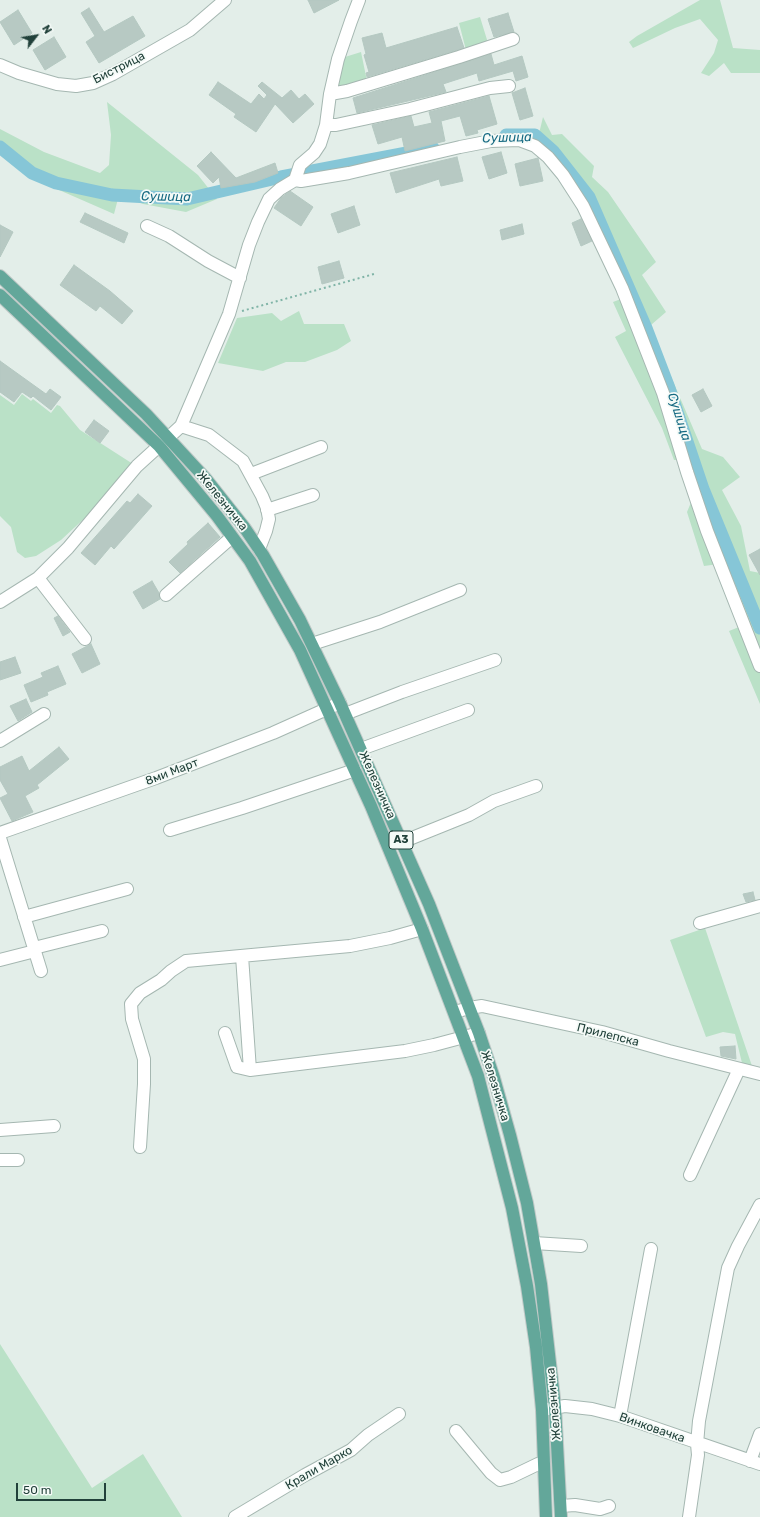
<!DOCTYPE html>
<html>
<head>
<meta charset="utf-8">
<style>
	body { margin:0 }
	#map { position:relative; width:760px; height:1517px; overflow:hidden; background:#e3eee9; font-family:Rubik,sans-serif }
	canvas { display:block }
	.north { position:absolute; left:16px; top:16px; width:40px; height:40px; -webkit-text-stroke:3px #f4faf7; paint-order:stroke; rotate:59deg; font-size:11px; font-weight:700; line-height:16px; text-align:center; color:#21413a }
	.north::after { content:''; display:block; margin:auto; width:14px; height:18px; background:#21413a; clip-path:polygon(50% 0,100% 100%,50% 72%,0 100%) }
	.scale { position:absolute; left:16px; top:1483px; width:90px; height:18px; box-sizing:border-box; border:2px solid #21413a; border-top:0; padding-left:5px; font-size:12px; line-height:14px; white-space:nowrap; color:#21413a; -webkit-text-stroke:3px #f4faf7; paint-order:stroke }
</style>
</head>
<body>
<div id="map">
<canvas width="760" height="1517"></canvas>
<div class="north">N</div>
<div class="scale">50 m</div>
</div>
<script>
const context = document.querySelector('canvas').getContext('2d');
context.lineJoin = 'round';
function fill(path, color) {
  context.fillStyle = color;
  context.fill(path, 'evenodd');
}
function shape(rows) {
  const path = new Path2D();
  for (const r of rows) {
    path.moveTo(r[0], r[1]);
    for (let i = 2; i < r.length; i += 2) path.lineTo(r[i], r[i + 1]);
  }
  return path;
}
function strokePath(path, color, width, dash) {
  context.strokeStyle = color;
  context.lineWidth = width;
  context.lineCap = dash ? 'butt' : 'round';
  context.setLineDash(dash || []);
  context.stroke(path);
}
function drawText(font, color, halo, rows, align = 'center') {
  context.font = font + ' Rubik,sans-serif';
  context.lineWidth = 3.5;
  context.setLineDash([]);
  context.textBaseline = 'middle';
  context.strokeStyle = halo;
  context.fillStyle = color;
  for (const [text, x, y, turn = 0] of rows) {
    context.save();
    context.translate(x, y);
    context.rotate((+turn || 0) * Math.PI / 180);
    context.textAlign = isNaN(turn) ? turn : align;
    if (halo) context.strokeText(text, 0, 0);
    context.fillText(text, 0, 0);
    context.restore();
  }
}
const green = shape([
	[700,0,720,0,733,48,760,50,760,73,731,73,724,63,709,76,701,73,714,53,718,40,700,19,675,28,633,48,629,42,637,36],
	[480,17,488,43,466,50,459,23],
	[361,52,367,81,337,90,345,57],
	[107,102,198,175,217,199,186,212,143,204,119,195,114,214,43,183,39,176,32,173,0,147,0,129,44,152,100,173,109,165,111,135],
	[543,117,552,135,562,134,594,166,592,177,608,192,656,262,642,275,666,312,651,325,669,372,702,449,723,457,740,477,722,490,741,526,750,571,760,573,760,704,729,631,744,625,719,564,704,566,687,512,692,500,682,460,674,460,662,428,615,337,626,331,613,302,621,299,584,206,537,142],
	[299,311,304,324,344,324,351,341,337,350,305,362,286,362,263,371,218,363,237,318,272,313,281,321],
	[22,394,31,401,33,399,51,413,57,405,60,406,80,430,133,464,112,492,105,494,88,515,61,540,36,556,25,558,17,552,11,527,0,516,0,395,14,405],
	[705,928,752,1066,742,1063,735,1034,723,1032,706,1037,670,940],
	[0,1344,92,1488,143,1454,182,1517,0,1517]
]);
const canal = shape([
	[506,135,535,135,553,151,589,197,646,328,669,388,703,489,760,628],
	[0,147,32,173,56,183,112,195,187,199,281,177,433,148]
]);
const building = shape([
	[308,0,339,0,314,13,308,0],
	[89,8,104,32,133,16,145,36,99,63,86,42,95,36,81,13,89,8],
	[18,10,32,33,14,45,0,22,18,10],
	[508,13,514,32,494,37,488,19,508,13],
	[457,27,464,48,367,77,366,73,369,72,364,55,366,54,362,38,382,33,386,48,457,27],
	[54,37,66,57,45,70,33,50,54,37],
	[491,54,494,65,522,56,528,77,516,81,513,71,479,81,477,73,443,84,446,92,357,113,353,98,491,54],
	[218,82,251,104,259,94,264,99,267,95,258,86,262,82,282,98,291,90,299,99,305,94,314,104,293,123,275,104,256,132,234,117,236,114,209,95,218,82],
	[525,88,533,116,520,120,512,93,525,88],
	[489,96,497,124,477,130,478,133,466,136,460,116,441,121,445,141,405,151,402,137,378,144,372,125,411,116,414,127,432,123,429,112,489,96],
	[211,152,236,178,275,163,278,173,255,182,221,188,219,177,213,183,197,166,211,152],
	[501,152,507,173,489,179,482,157,501,152],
	[457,157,463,181,441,186,439,179,396,193,390,173,457,157],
	[538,158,543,181,520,186,515,164,538,158],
	[290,191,313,207,301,226,274,208,281,198,290,191],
	[354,206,360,225,338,233,331,214,354,206],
	[85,213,128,233,124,243,80,222,85,213],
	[581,219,592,241,581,246,572,223,581,219],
	[522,224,524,234,502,240,500,230,522,224],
	[0,225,13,232,0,257,0,225],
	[339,261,344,278,322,284,318,267,339,261],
	[74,265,110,291,133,311,122,324,100,306,96,311,60,285,74,265],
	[0,361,46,394,50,389,61,397,51,410,33,396,31,398,22,392,14,402,0,392,0,361],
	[703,389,712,406,701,412,692,395,703,389],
	[94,420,109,431,100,443,85,432,94,420],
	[138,494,152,506,114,549,111,546,95,565,81,553,127,501,130,503,138,494],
	[208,523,220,537,180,573,169,562,188,544,187,542,208,523],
	[760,549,760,575,749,555,760,549],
	[152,581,159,593,160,599,143,609,133,592,152,581],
	[58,616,70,632,63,636,54,618,58,616],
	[91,644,100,664,82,673,72,654,91,644],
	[15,657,21,673,0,680,0,662,15,657],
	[58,666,66,684,47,692,48,695,31,702,24,685,43,677,41,673,58,666],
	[26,699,32,712,18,721,10,706,26,699],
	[59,747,69,759,37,785,39,788,25,796,33,812,12,821,0,798,8,794,0,780,0,767,22,756,29,771,59,747],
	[753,892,755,900,746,902,743,894,753,892],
	[735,1046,736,1059,721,1056,720,1047,735,1046]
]);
const path = shape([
	[242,311,374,274]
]);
const minor = shape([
	[0,65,19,73,57,84,76,86,93,83,113,74,190,30,225,0],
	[330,94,347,91,459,57,513,39],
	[326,125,336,125,410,109,490,88,509,86],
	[295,180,301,181,349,173,460,147,491,141,519,140,535,146,548,157,563,175,583,206,622,288,663,393,687,472,707,531,760,666],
	[147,226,169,236,208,261,240,278],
	[181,426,209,435,243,461,262,496,267,508,269,519,266,531,259,549],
	[169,437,181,426,229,314,249,245,258,222,269,199,280,189,295,180,300,165,314,153,320,144,326,125,330,94,338,59,351,21,359,0],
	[251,474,321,447],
	[267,510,313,495],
	[38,578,85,639],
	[166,595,232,537],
	[0,602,38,578,68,548,137,466,159,446],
	[312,644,380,622,460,590],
	[345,714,402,692,495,660],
	[0,741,44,714],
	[361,749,468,710],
	[170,830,242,808,355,770],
	[0,833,156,778,273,733,340,703],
	[0,838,41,971],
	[402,842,469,815,494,801,536,786],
	[24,917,127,889],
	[700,923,760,906],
	[34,948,102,931],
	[242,956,250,1070],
	[0,960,35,951],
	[455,1012,469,1008,482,1006,602,1032,669,1051,760,1074],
	[225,1033,237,1067,250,1070,405,1051,434,1045,479,1033],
	[0,1130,54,1126],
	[140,1147,144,1084,144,1059,132,1019,131,1004,140,993,161,980,171,971,186,961,350,946,390,938,422,929],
	[0,1160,18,1160],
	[690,1175,739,1069],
	[534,1243,581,1246],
	[542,1410,565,1406,592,1409,620,1416,760,1464],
	[620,1416,651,1249],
	[456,1431,491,1473,500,1480,511,1477,538,1464,544,1463],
	[750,1461,760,1434],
	[561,1506,575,1505,600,1509,609,1506],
	[235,1517,305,1475,351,1450,368,1435,399,1414],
	[689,1517,698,1455,697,1444,699,1421,728,1268,738,1246,760,1205]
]);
const major = shape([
	[0,276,146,414,206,479,244,527,263,555,300,620,340,703,429,904,479,1033,494,1078,510,1135,527,1203,541,1284,555,1407,561,1517],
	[0,295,159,446,217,516,250,561,300,650,371,806,422,929,478,1076,512,1208,527,1286,536,1347,542,1410,546,1517]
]);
const shields = [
	[401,840,24]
];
const shieldNames = [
	["A3",401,840]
];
const streetNames = [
	["Бистрица",119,68,-27],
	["Железничка",222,501,51],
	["8ми Март",172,772,-21],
	["Железничка",377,785,66],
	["Прилепска",608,1035,14],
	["Железничка",495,1086,73],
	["Железничка",554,1404,-95],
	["Винковачка",652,1428,19],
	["Крали Марко",319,1468,-30]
];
const waterNames = [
	["Сушица",507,138,-2],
	["Сушица",166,197,1],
	["Сушица",679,417,72]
];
fill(green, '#bae1c7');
strokePath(canal, '#86c6d7', 13);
fill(building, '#b7c9c3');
strokePath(building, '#b4c8c1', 1);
strokePath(minor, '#a5b7b1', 14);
strokePath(major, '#c1cac8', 14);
strokePath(path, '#80b4a7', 2, [2, 3]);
strokePath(minor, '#fff', 12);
strokePath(major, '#63a79a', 12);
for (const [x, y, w] of shields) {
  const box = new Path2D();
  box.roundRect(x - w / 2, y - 9, w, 18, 3);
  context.fillStyle = '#f4faf7';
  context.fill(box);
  strokePath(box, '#21413a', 1);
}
drawText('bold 11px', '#21413a', null, shieldNames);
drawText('12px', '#21413a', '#f4faf7', streetNames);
drawText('italic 13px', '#156982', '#f4faf7', waterNames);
</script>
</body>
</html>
